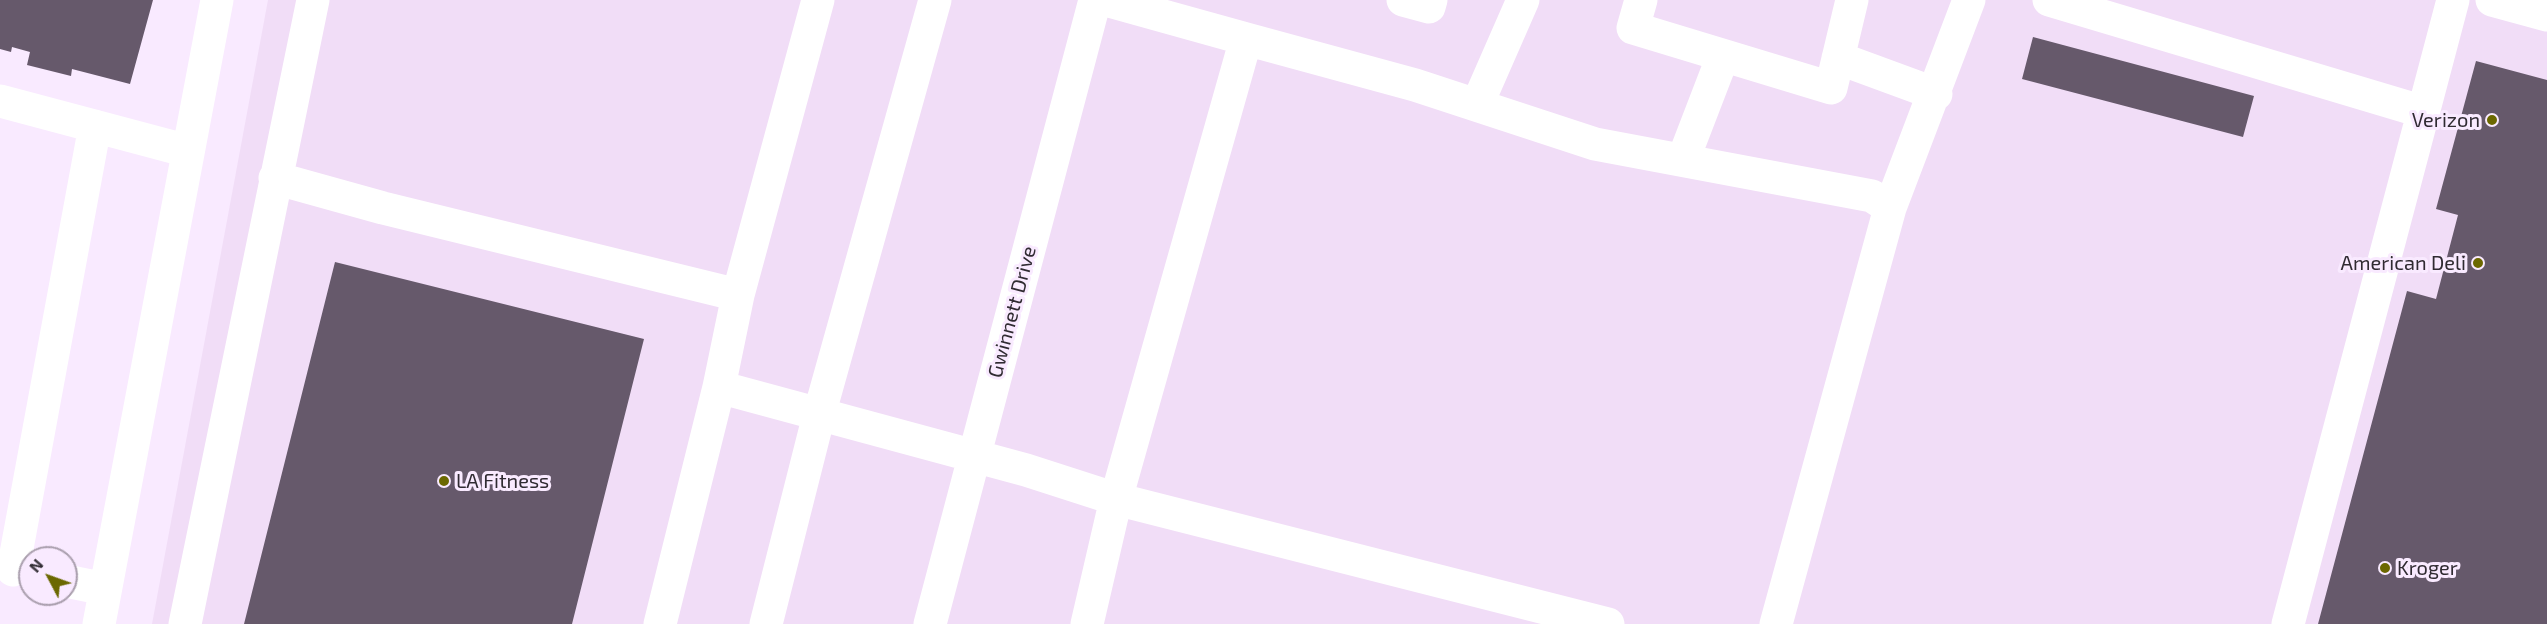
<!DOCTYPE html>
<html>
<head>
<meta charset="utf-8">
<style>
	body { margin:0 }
	#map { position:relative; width:2547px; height:624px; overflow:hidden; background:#f9eaff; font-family:"Exo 2",sans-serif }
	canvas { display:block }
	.north { position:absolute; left:18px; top:546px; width:60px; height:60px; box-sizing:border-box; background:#f9eaff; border:2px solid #a99ead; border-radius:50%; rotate:311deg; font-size:16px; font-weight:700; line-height:24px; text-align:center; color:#302b32 }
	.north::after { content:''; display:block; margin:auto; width:21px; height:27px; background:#6b6800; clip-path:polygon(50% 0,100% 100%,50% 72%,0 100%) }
</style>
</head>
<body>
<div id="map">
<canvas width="2547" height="624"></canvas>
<div class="north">N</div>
</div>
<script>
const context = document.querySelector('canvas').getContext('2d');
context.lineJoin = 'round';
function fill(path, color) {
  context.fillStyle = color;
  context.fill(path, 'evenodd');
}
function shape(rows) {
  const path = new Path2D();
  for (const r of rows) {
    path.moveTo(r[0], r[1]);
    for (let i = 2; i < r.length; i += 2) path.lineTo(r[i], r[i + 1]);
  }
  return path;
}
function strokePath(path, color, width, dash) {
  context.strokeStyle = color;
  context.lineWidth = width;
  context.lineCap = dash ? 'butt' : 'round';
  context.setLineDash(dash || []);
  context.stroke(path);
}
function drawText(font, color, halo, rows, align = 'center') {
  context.font = font + ' "Exo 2",sans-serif';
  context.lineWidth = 6;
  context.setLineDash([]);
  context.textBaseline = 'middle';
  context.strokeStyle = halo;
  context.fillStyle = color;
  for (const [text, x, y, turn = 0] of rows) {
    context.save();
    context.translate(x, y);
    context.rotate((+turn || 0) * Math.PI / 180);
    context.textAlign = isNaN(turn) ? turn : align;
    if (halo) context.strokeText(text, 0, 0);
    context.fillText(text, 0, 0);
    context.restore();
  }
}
const built = shape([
	[268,0,2547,0,2547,624,152,624]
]);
const building = shape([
	[0,0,153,0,130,84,72,69,71,76,27,65,30,52,12,47,11,52,0,49],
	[2033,37,2254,96,2243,137,2022,79],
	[2476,61,2547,80,2547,624,2318,624,2407,291,2436,299,2458,215,2436,209],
	[335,262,644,339,572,624,244,624]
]);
const minor = shape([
	[1106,0,1246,39],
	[1403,0,1429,7,1431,0],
	[1641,0,1633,28,1831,88,1852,0],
	[2049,0,2424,112],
	[2492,0,2547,15],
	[1838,58,1936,94],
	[0,101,188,151],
	[1477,105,1523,0],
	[1683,160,1723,56],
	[275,178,383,208,738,295],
	[719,387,1026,470,1116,499,1246,39,1415,85,1595,144,1872,196,1890,208,1969,0],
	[13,570,95,126],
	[66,581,105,589],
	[99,624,217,0],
	[185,624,313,0],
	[660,624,719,387,738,295,818,0],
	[766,624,819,415,935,0],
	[930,624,1095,0],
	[1087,624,1116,499,1608,624],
	[1776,624,1890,208],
	[2288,624,2453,0]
]);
const markers = [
	[2492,120,6,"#6b6800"],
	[2478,263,6,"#6b6800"],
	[444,481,6,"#6b6800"],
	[2385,568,6,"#6b6800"]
];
const poiNames = [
	["Verizon",2480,120],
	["American Deli",2466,263],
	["LA Fitness",456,481,"left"],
	["Kroger",2397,568,"left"]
];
const streetNames = [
	["Gwinnett Drive",1012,312,-75]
];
fill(built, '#f1ddf7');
fill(building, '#66596b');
strokePath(minor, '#fff', 33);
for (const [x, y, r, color] of markers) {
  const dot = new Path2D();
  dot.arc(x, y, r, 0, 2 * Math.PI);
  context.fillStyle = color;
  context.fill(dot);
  strokePath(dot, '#f9eaff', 2);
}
drawText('20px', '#302b32', '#f9eaff', poiNames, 'right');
drawText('20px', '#302b32', '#f9eaff', streetNames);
</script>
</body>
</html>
